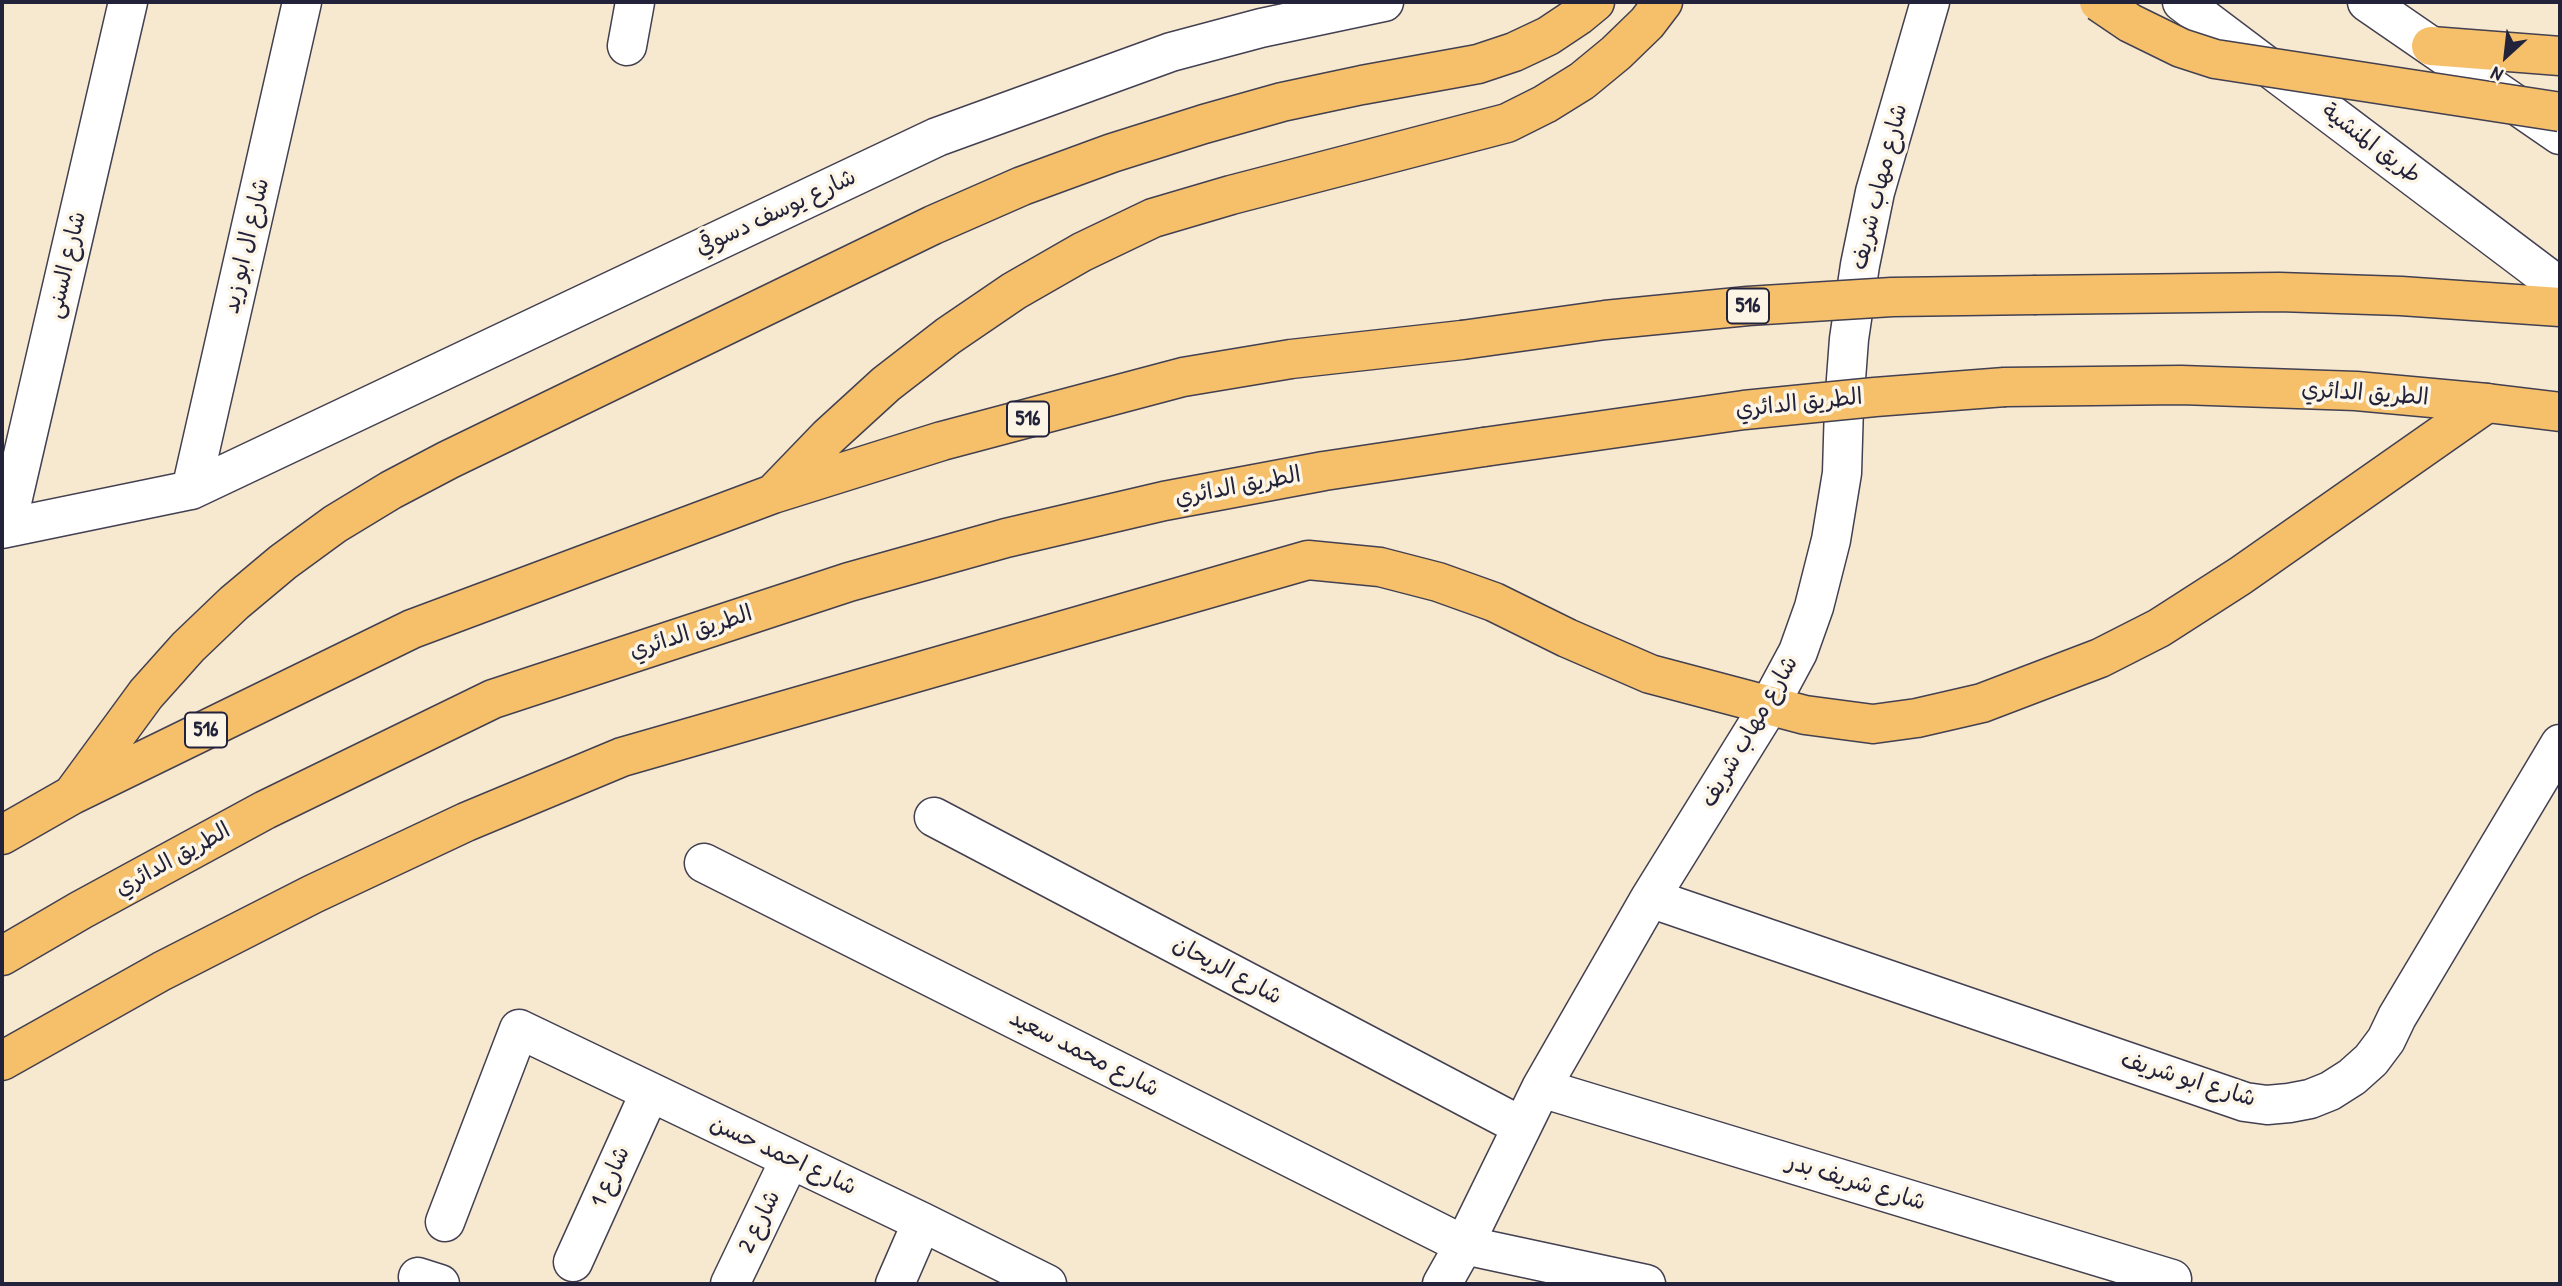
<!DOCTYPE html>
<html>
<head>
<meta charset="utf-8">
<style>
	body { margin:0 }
	#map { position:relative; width:2562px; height:1286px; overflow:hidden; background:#f7e8d0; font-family:"Patrick Hand",sans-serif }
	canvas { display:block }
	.frame { position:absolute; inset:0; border:4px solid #22223b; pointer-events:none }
	.north { position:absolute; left:2471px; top:21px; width:70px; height:70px; -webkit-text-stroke:5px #fcf5e5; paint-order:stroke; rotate:207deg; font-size:19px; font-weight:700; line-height:28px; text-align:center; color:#22223b }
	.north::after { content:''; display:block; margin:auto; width:24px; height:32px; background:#22223b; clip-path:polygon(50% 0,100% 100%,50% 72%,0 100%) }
</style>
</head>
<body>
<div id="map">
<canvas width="2562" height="1286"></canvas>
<div class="frame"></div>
<div class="north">N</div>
</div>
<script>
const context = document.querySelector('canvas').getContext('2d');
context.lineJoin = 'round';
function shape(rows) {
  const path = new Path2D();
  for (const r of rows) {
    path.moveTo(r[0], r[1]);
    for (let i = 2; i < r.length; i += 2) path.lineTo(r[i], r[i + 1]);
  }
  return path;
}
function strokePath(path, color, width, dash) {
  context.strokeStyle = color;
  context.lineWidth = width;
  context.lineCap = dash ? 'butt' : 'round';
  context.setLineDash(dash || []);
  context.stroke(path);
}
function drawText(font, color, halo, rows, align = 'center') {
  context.font = font + ' "Patrick Hand","Playpen Sans Arabic",sans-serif';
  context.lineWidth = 7;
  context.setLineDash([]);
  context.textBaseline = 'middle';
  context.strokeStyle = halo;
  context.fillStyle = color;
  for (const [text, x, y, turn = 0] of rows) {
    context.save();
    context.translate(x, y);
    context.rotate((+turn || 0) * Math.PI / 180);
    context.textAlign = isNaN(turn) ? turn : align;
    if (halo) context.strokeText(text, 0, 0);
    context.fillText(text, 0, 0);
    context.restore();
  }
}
const minor = shape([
	[2182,2,2560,287],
	[2367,2,2560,135],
	[627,46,635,2],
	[191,490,302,2],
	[6,528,128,2],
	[2,529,191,490,937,137,1171,52,1261,28,1384,2],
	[934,817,1521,1126],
	[704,863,1464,1245,1646,1284],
	[1650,898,2245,1102,2267,1105,2289,1103,2310,1099,2330,1091,2352,1077,2371,1060,2386,1040,2397,1017,2560,744],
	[1541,1088,2172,1279],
	[445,1222,519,1029,922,1222,1047,1284],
	[573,1262,650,1092],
	[418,1277,440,1284],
	[730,1284,790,1159],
	[895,1284,922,1222],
	[1442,1284,1464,1245,1541,1088,1650,898,1769,706,1798,652,1814,607,1831,540,1842,473,1844,406,1849,339,1860,265,1875,192,1930,2]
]);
const major = shape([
	[2,1061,162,971,313,894,466,822,622,757,1308,560,1380,567,1438,582,1494,602,1567,638,1650,674,1805,715,1873,724,1917,718,1982,703,2100,658,2159,628,2240,576,2487,403]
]);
const highway = shape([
	[2431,46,2560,56],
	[2036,295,2279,292,2401,296,2560,307],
	[2005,387,2181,385,2356,391,2487,403,2560,412],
	[775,492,828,437,886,384,948,336,1014,291,1082,252,1153,218,1231,195,1507,123,1545,104,1582,81,1616,53,1647,23,1663,2],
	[72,795,146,694,188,647,234,603,283,562,335,524,391,490,448,460,933,225,1022,186,1112,153,1204,124,1282,102,1362,85,1478,64,1514,52,1548,36,1578,16,1595,2],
	[2,835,72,795,412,629,773,494,942,441,1183,377,1291,359,1462,340],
	[2,956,81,910,265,810,493,699,849,582,1006,538,1164,501,1324,471,1484,447]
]);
const highwayBridge = shape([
	[2099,2,2130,23,2181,48,2215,59,2560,112],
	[1462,340,1605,320,1748,306,1892,297,2036,295],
	[1484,447,1744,410,1875,397,2005,387]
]);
const shields = [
	[1748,306,42],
	[1028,419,42],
	[206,730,42]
];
const shieldNames = [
	["516",1748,306],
	["516",1028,419],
	["516",206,730]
];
const streetNames = [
	["طريق المنشية",2371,144,37],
	["شارع مهاب شريف",1880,187,-76],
	["شارع يوسف دسوقي",776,213,-25],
	["شارع ال ابو زيد",247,246,-77],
	["شارع السنى",67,265,-77],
	["الطريق الدائري",2365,394,4],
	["الطريق الدائري",1799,404,-6],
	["الطريق الدائري",1238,487,-11],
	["الطريق الدائري",691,633,-18],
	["شارع مهاب شريف",1750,732,-60],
	["الطريق الدائري",173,860,-29],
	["شارع الريحان",1227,971,28],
	["شارع محمد سعيد",1084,1054,27],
	["شارع ابو شريف",2188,1080,17],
	["شارع احمد حسن",783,1156,25],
	["شارع 1",611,1177,-66],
	["شارع شريف بدر",1856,1183,17],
	["شارع 2",760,1222,-64]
];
strokePath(minor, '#424051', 41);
strokePath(major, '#424051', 41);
strokePath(highway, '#424051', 41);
strokePath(minor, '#fff', 38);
strokePath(major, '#f6c06b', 38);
strokePath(highway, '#f6c06b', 38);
strokePath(highwayBridge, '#424051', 41, []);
strokePath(highwayBridge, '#f6c06b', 38);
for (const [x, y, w] of shields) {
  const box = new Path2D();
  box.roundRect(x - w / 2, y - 17.5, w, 35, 5);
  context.fillStyle = '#fcf5e5';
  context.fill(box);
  strokePath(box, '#22223b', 2);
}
drawText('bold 21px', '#22223b', null, shieldNames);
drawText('23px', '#22223b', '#fcf5e5', streetNames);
</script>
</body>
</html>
